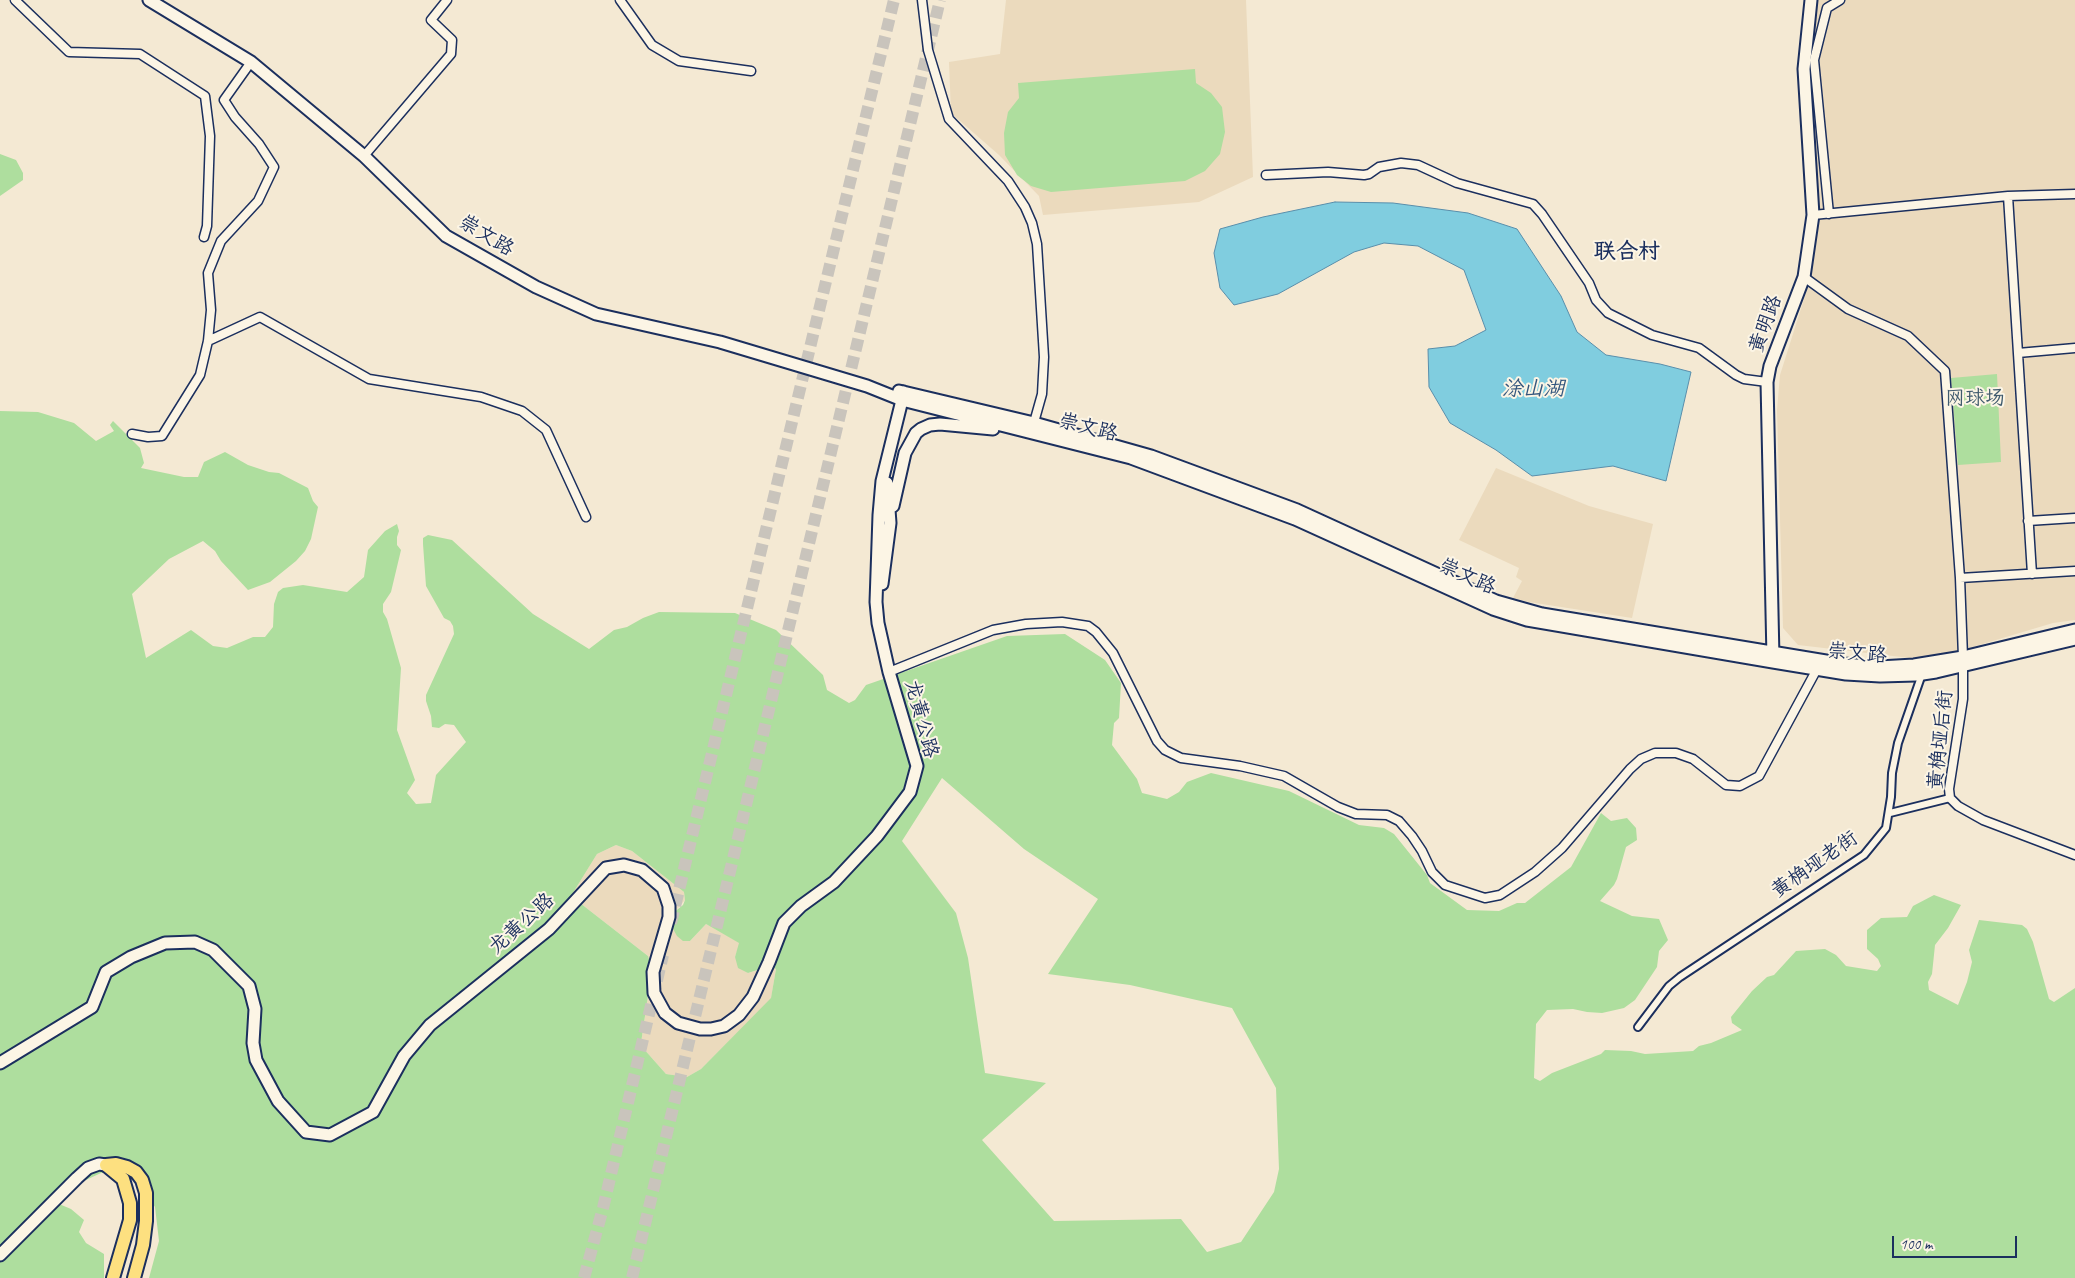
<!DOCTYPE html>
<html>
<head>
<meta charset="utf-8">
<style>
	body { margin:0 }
	#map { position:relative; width:2075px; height:1278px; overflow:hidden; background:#f4e9d3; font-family:Caveat,sans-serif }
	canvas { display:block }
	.scale { position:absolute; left:1892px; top:1236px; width:125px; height:22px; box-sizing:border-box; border:2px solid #1b2f5e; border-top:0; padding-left:6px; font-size:15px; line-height:18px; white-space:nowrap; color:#1b2f5e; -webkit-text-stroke:4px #fcf5e5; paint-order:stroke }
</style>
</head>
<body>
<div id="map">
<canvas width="2075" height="1278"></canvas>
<div class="scale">100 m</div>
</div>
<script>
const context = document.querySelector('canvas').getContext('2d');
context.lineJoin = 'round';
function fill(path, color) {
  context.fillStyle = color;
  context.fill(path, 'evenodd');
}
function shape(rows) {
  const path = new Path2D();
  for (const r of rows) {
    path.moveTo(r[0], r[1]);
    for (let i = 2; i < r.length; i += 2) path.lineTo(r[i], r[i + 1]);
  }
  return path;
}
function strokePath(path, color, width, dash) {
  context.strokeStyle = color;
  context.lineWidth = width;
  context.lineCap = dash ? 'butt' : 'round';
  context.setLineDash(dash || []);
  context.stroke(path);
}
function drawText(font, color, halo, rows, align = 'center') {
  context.font = font + ' Caveat,"LXGW WenKai TC",sans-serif';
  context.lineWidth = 4;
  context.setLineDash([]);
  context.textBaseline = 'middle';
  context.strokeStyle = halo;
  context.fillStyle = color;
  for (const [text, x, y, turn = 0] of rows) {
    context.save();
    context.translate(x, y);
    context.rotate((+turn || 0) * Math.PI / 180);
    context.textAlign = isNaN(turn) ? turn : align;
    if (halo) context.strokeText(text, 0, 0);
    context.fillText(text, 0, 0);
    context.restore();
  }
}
const built = shape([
	[1006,0,1246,0,1253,177,1199,202,1043,215,1039,196,999,155,951,113,949,62,1000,54],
	[1815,0,2075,0,2075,620,2053,623,1949,654,1910,658,1798,645,1783,628,1777,410,1780,375,1811,277,1819,221,1810,69],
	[1496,468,1589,506,1653,524,1632,618,1529,602,1513,598,1522,581,1516,577,1519,568,1459,540],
	[616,845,632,851,684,892,685,900,672,915,690,941,706,924,740,943,735,957,748,973,771,966,776,969,771,999,701,1069,687,1077,666,1074,643,1048,641,1043,652,968,648,956,571,896,597,854]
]);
const green = shape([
	[1195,69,1196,83,1211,93,1222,107,1225,132,1220,154,1205,171,1185,181,1051,192,1031,186,1017,175,1005,155,1004,133,1008,112,1019,98,1018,83],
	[0,154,16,160,23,173,23,180,0,196],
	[1997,374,2001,462,1958,465,1951,378],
	[0,411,38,412,74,423,96,441,114,431,110,425,113,421,140,448,144,463,141,468,184,477,198,477,204,462,225,452,248,465,269,472,279,473,308,488,313,501,318,507,311,539,305,551,296,561,270,582,248,590,221,561,215,551,203,541,169,559,132,594,146,658,191,630,213,646,227,648,253,637,265,637,273,627,274,604,278,592,283,588,303,585,347,592,364,577,368,550,385,531,397,524,399,531,397,537,397,545,401,550,391,592,383,604,383,612,387,619,401,668,397,730,415,780,407,793,416,804,431,803,436,775,466,742,454,725,445,724,439,728,432,727,431,716,426,701,426,695,454,634,453,626,450,621,444,618,426,586,423,544,423,538,428,535,452,540,533,614,589,649,614,630,627,627,643,618,659,612,735,613,776,630,823,675,827,690,849,703,855,700,866,685,1007,636,1065,634,1105,660,1121,683,1119,718,1114,723,1112,745,1137,779,1142,793,1167,799,1179,792,1187,782,1211,773,1289,791,1359,825,1384,828,1394,834,1427,875,1430,883,1467,910,1499,911,1517,903,1525,903,1571,867,1601,813,1611,821,1627,818,1636,828,1637,840,1626,847,1617,879,1614,885,1600,901,1632,916,1659,919,1668,940,1659,951,1657,967,1635,1000,1624,1008,1602,1013,1587,1012,1573,1009,1547,1010,1536,1024,1534,1078,1540,1081,1552,1073,1601,1054,1605,1050,1631,1051,1645,1054,1693,1051,1699,1046,1711,1043,1742,1030,1732,1023,1731,1017,1752,991,1767,977,1774,975,1796,951,1825,949,1836,955,1846,966,1877,971,1881,966,1878,959,1867,949,1867,930,1881,918,1907,917,1913,906,1934,895,1961,905,1948,928,1935,945,1932,974,1928,982,1929,990,1958,1005,1967,982,1972,962,1969,950,1979,920,2022,925,2027,929,2033,942,2049,999,2054,1002,2075,988,2075,1278,149,1278,159,1241,155,1207,136,1177,108,1173,101,1173,73,1186,58,1200,59,1204,71,1209,84,1220,79,1232,86,1243,104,1254,104,1278,0,1278],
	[942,778,1024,849,1098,899,1048,974,1130,985,1232,1008,1276,1088,1279,1169,1274,1192,1241,1242,1207,1252,1181,1219,1054,1221,982,1140,1046,1083,985,1073,968,958,956,913,902,841],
	[616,845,632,851,684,892,685,900,683,905,667,918,677,936,683,941,690,941,706,924,739,943,735,957,738,968,748,973,770,966,776,969,771,998,701,1069,687,1077,666,1074,643,1048,641,1043,652,968,648,956,571,896,597,854]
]);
const water = shape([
	[1335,202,1393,203,1468,213,1517,229,1561,296,1577,332,1606,355,1660,364,1691,372,1666,481,1613,466,1532,476,1496,450,1450,423,1429,387,1428,349,1455,346,1486,330,1464,270,1418,246,1384,243,1354,252,1278,294,1234,305,1220,288,1214,253,1220,229,1263,217,1335,202]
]);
const primaryTunnel = shape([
	[671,923,894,0],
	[584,1278,603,1208,663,955],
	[632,1278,940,0]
]);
const pedestrian = shape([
	[1890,813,1950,798],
	[1638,1027,1669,986,1680,977,1864,855,1886,828,1891,797,1892,773,1898,743,1922,674]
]);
const minor = shape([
	[15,0,69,52,140,54,205,96,210,136,207,226,204,237],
	[620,0,652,45,679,61,751,71],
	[922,0,928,50,949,119,1008,181,1025,207,1032,223,1037,244,1044,357,1042,394,1033,426],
	[364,156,451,54,452,40,431,20,447,0],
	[1266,175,1328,172,1364,175,1369,174,1379,167,1401,163,1418,165,1457,183,1533,204,1542,214,1589,283,1596,300,1608,313,1652,335,1699,348,1736,375,1744,379,1767,382],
	[2008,196,2075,194],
	[1829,214,1814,60,1827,8,1840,0],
	[1813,215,2008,196,2032,574],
	[1804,277,1848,309,1908,336,1945,371,1960,578,1963,657],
	[208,341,260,317,369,379,481,397,522,411,546,430,586,517],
	[2018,353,2075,348],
	[132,434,148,437,162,436,200,375,208,341,211,310,208,273,221,241,258,201,274,167,259,144,235,117,224,100,251,62],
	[2028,521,2075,518],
	[1960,578,2075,571],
	[1963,666,1963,699,1949,789,1950,798,1958,806,1983,820,2075,855],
	[889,672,993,630,1026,624,1062,622,1088,626,1096,632,1113,653,1157,741,1165,750,1181,758,1240,766,1284,776,1338,807,1356,814,1387,815,1399,821,1412,836,1422,851,1432,872,1445,885,1485,898,1500,895,1535,872,1562,848,1630,769,1641,759,1655,753,1676,753,1693,759,1726,785,1740,786,1759,776,1817,669]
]);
const secondary = shape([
	[149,0,251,62,364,156,446,236,536,287,596,314,720,342,867,386,902,400,1131,458,1295,519,1493,609,1527,620,1773,662,1846,674,1880,676,1916,675,1936,672,2075,639],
	[899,391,1034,423,1151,456,1297,510,1496,601,1542,614,1844,664,1879,667,1914,665,1963,657,2075,630],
	[893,506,905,453,916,433,921,429,930,425,940,424,993,429],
	[882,584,890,523,887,483],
	[1773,658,1767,382,1770,366,1804,277,1813,215,1804,69,1811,0],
	[0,1063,92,1007,106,972,131,957,165,943,195,942,213,950,249,986,255,1009,253,1043,256,1060,278,1101,306,1132,330,1135,373,1112,404,1056,430,1025,549,929,606,868,624,865,642,870,663,888,669,906,669,917,653,972,654,993,665,1013,678,1023,700,1029,711,1029,724,1026,739,1015,753,997,769,962,784,923,801,906,834,882,877,836,910,792,917,766,889,672,878,623,876,602,879,515,882,481,904,392],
	[0,1255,77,1178,88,1168,99,1164,106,1165]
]);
const primary = shape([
	[106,1165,116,1164,127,1167,136,1172,142,1180,146,1193,146,1221,143,1245,134,1278],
	[106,1165,123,1179,130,1203,130,1220,113,1278]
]);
const streetNames = [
	["崇文路",486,236,31],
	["黄明路",1766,324,-70],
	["崇文路",1088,428,14],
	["崇文路",1467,577,24],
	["崇文路",1857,654,5],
	["龙黄公路",921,719,75],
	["黄桷垭后街",1941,740,-84],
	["黄桷垭老街",1815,865,-35],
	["龙黄公路",522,924,-42]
];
const parkNames = [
	["网球场",1975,399]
];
const waterNames = [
	["涂山湖",1533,389]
];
const quarterNames = [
	["联合村",1627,252]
];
fill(built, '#ebdabd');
fill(green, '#aede9e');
fill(water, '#80cddf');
strokePath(water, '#588eab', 1);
strokePath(primaryTunnel, '#c9c4bc', 12, [12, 6]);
strokePath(pedestrian, '#1b2f5e', 10);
strokePath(minor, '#1b2f5e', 11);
strokePath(secondary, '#1b2f5e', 15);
strokePath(primary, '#1b2f5e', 16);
strokePath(pedestrian, '#fcf5e5', 6);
strokePath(minor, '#fcf5e5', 8);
strokePath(secondary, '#fcf5e5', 11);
strokePath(primary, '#fde080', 12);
drawText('20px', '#1b2f5e', '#fcf5e5', streetNames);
drawText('20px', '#405b6e', '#fcf5e5', parkNames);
drawText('italic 21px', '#34567e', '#fcf5e5', waterNames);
drawText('bold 22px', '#1b2f5e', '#fcf5e5', quarterNames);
</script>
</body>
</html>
